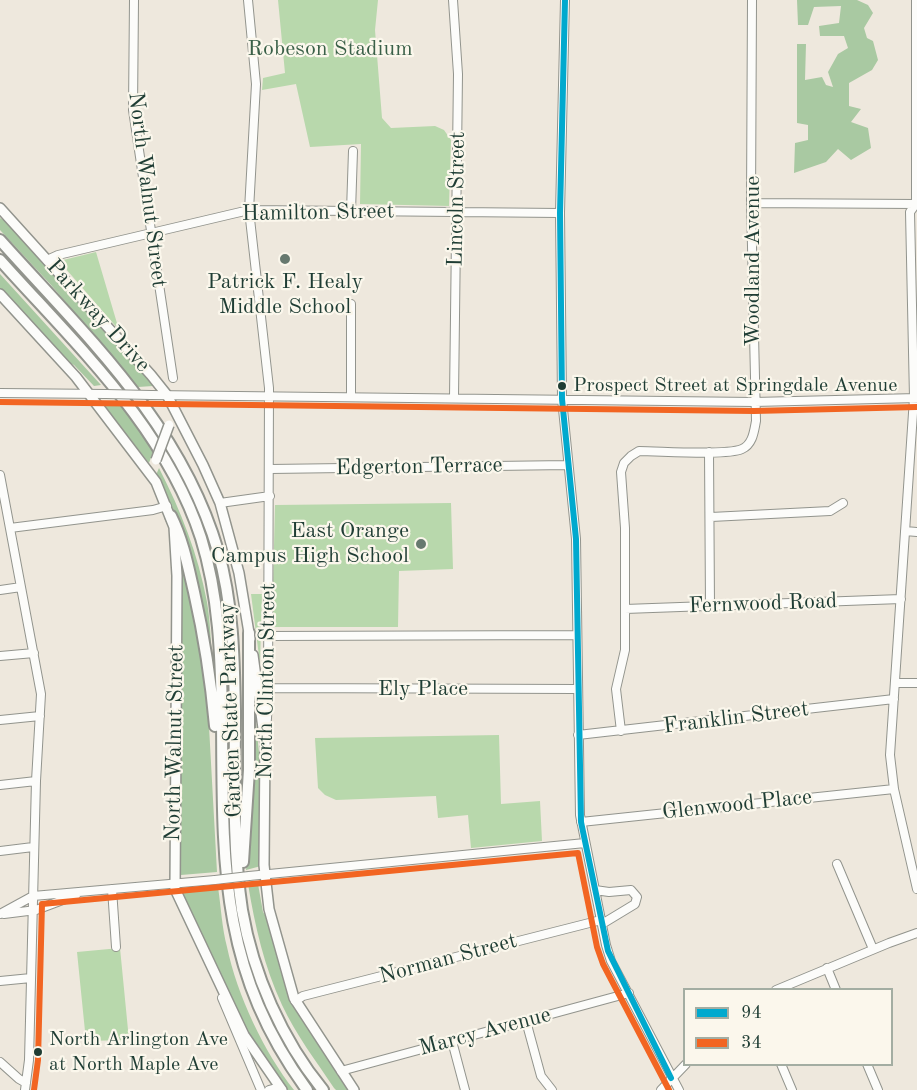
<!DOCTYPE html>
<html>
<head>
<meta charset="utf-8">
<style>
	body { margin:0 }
	#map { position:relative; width:917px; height:1090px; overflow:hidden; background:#eee8dd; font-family:"Old Standard TT",serif }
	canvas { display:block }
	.legend { position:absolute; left:683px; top:988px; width:210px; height:78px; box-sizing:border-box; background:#fbf7ec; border:2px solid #a3ada2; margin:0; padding:8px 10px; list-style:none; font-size:18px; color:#1f3d34 }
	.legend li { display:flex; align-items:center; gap:12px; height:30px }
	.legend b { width:30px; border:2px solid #a3ada2 }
</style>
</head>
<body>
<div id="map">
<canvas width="917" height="1090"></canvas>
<ul class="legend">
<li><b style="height:8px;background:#00a9ce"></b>94</li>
<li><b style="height:8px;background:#f26522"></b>34</li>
</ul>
</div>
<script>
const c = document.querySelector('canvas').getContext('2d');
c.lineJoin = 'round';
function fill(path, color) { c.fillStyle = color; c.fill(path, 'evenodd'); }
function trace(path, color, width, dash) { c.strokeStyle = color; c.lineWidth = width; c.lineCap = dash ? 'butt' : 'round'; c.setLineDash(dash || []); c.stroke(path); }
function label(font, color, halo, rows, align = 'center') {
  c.font = font + ' "Old Standard TT",serif'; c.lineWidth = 4.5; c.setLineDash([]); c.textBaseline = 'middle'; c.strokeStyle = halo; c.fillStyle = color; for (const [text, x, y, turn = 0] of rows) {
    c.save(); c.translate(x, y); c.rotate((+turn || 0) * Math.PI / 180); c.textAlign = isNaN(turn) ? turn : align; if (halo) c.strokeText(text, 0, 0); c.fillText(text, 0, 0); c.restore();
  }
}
const green = new Path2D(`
	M278 0H378L375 30 382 118 391 128 435 126 444 130 451 140 449 206 360 204 361 144 310 147 296 84 262 90 263 78 285 73Z
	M96 252 119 330 59 261Z
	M451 503 453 569 399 571 398 627H272L275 505Z
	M251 594H262L260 664Z
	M499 735 501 804 540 801 542 841 471 848 468 815 438 818 436 796 336 800 325 795 318 788 315 738Z
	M120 948 129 1040 86 1041 77 952Z`);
const forest = new Path2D(`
	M797 0H857L868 5 873 13 864 28 867 38 873 41 878 60 872 70 849 83V106L861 109 851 122 868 128 871 148 851 160 838 149 826 162 794 173 795 143 808 140V125L797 123V44H806L805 80 822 77 826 85 833 87 828 72 838 54 848 48 844 36H820L819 26 839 23 841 6 814 7 808 25H798Z
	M0 218 7 222 151 382 153 386 138 387 51 285 0 230Z
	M0 274 101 385 94 386 74 365 67 362 0 290Z
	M104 402H118L140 430 153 452 149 463 105 407Z
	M159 468C181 511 198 554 207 602 211 625 211 651 213 675L185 544 174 511 156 475Z
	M186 569 207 690 217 872 181 875 179 709 181 570Z
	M252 682 261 773V866L246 870 254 783Z
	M248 884H258L263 912 267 918 281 972 295 1007 349 1090H336L334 1088C316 1061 296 1035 282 1005 264 966 255 926 248 884Z
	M218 887C221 907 222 928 227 947 237 995 264 1052 294 1090H288L257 1050 236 1013 181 891Z`);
const minor = new Path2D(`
	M134 0 133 110 173 378
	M248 0 256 84 249 210 269 388 268 703 266 733
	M453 0 458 74 454 397
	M565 0 560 213 562 399 576 539 580 815 606 945 611 961 679 1090
	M916 0V204L910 212 914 398 890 755 894 789 917 889
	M751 203 917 204
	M351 211 353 151
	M47 260 58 255 249 210 560 213
	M0 393 106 394
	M151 395 754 402 917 398
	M351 396V304
	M709 452 710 606
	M270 469 568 465
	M0 475 41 694 36 781 29 1060 25 1090
	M220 503 270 496
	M711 517 830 511 843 503
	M10 528 153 510 167 506
	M905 531 917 532
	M0 590 21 587
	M625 609 901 599
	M268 636 577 635
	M0 656 34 653
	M895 683H917
	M268 688 577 689
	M0 720 40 716
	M621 731 616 689 625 650V528L621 472 624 463 631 456 639 451C661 451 726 456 742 449 753 444 754 431 756 421L751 203 752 0
	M578 735 894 699
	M0 785 36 781
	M581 822 894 789
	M0 851 33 847
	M837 864 873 949
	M249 876 585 843
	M112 889 116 947
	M595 890 609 892 631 890 637 897 635 904 602 924
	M0 914 33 896 215 880
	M4 914 36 910 76 895
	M827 968 836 990
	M0 981 31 978
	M776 990 889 943 917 933
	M222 998 261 1090
	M295 1001 303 996 601 920
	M526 1021 541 1076 552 1090
	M452 1041 465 1090
	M0 1062 19 1079 26 1083
	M781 1064 792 1090
	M867 1064 878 1090
	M341 1071 629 993
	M269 1090 276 1088 282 1090
	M661 1090 686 1064`);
const major = new Path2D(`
	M0 208 151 375 167 395 203 465 220 503 239 573 250 639
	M0 294 76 377 156 482 174 527 177 576 175 889 244 1035 282 1090
	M253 655 265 743 264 865 269 909 294 998 354 1090`);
const highway = new Path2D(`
	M0 240C86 336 181 424 218 551 233 603 234 658 235 711 235 777 232 845 242 910 253 974 282 1040 323 1090
	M0 260C76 345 165 427 201 538 219 596 221 656 222 716 223 859 218 969 307 1090
	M171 516C183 540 188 566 194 592 204 636 211 681 215 726
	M243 862 249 770V633`);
const minorBridge = new Path2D(`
	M106 394 151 395
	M215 880 249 876`);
const majorBridge = new Path2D(`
	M156 460 169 425`);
const bus1 = new Path2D(`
	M565 0 560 213 562 399 576 539 581 822 608 951 671 1078`);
const bus2 = new Path2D(`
	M0 402 754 411 917 407
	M34 1090 38 1060 42 904 578 853 597 947 603 964 669 1090`);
const markers = [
	[285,259,6,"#67796f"],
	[562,386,5,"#1f3d34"],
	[421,544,6,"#67796f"],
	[38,1052,5,"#1f3d34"]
];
const busNames = [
	["Prospect Street at Springdale Avenue",573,386],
	["North Arlington Ave",49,1040],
	["at North Maple Ave",49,1065]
];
const parkNames = [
	["Robeson Stadium",330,49]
];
const streetNames = [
	["North Walnut Street",147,190,83],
	["Lincoln Street",457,199,-89],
	["Hamilton Street",318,213,-1],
	["Woodland Avenue",753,261,-90],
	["Parkway Drive",98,316,48],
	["Edgerton Terrace",419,467,-1],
	["Fernwood Road",763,604,-2],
	["North Clinton Street",267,681,-89],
	["Ely Place",423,689],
	["Garden State Parkway",231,710,-92],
	["Franklin Street",736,718,-7],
	["North Walnut Street",175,743,-89],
	["Glenwood Place",737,805,-6],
	["Norman Street",448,959,-15],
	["Marcy Avenue",485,1032,-15]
];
const poiNames = [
	["Patrick F. Healy",285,282],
	["Middle School",285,307],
	["East Orange",409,531,"right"],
	["Campus High School",409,556,"right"]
];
fill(green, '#b8d8ac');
fill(forest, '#a9c9a2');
trace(minor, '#92948d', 10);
trace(major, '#92948d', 12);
trace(highway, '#92948d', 14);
trace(minor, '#fcfcfa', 8);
trace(major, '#fcfcfa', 9);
trace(highway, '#fcfcfa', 10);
trace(minorBridge, '#92948d', 10, []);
trace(majorBridge, '#92948d', 12, []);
trace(minorBridge, '#fcfcfa', 8);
trace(majorBridge, '#fcfcfa', 9);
trace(bus1, '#00a9ce', 6);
trace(bus2, '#f26522', 6);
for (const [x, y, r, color] of markers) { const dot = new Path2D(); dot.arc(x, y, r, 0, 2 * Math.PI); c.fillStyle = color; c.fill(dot); trace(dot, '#fbf7ec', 2); }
label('20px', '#1f3d34', '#fbf7ec', busNames, 'left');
label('22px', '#3a6048', '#fbf7ec', parkNames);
label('22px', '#1f3d34', '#fbf7ec', streetNames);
label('22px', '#1f3d34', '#fbf7ec', poiNames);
</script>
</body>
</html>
